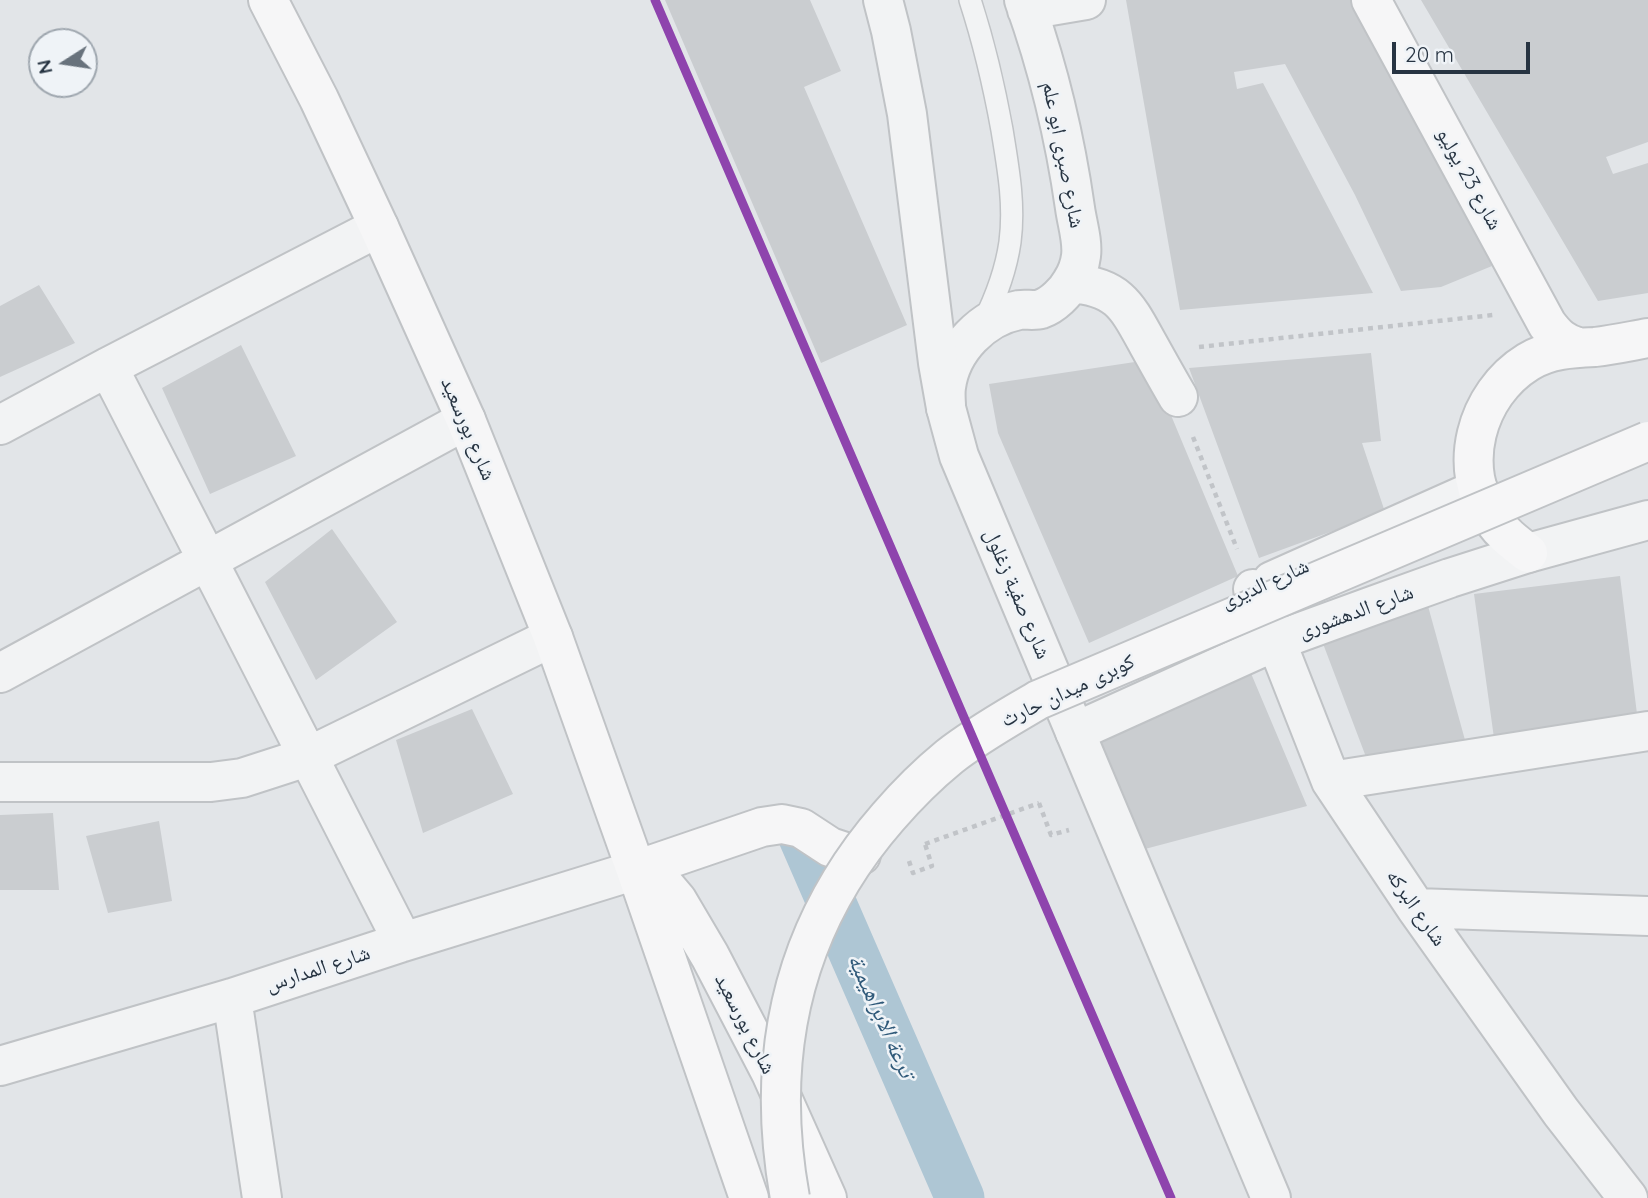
<!DOCTYPE html>
<html>
<head>
<meta charset="utf-8">
<style>
	body { margin:0 }
	#map { position:relative; width:1648px; height:1198px; overflow:hidden; background:#e2e5e8; font-family:Quicksand,sans-serif }
	canvas { display:block }
	.north { position:absolute; left:28px; top:28px; width:70px; height:70px; box-sizing:border-box; background:#eff3f7; border:2px solid #9fa7af; border-radius:50%; rotate:258deg; font-size:19px; font-weight:700; line-height:28px; text-align:center; color:#273442 }
	.north::after { content:''; display:block; margin:auto; width:24px; height:32px; background:#68727c; clip-path:polygon(50% 0,100% 100%,50% 72%,0 100%) }
	.scale { position:absolute; left:1392px; top:42px; width:138px; height:32px; box-sizing:border-box; border:4px solid #273442; border-top:0; padding-left:9px; font-size:21px; line-height:24px; white-space:nowrap; color:#273442; -webkit-text-stroke:5px #eff3f7; paint-order:stroke }
</style>
</head>
<body>
<div id="map">
<canvas width="1648" height="1198"></canvas>
<div class="north">N</div>
<div class="scale">20 m</div>
</div>
<script>
const c = document.querySelector('canvas').getContext('2d');
c.lineJoin = 'round';
function trace(path, color, width, dash) { c.strokeStyle = color; c.lineWidth = width; c.lineCap = dash ? 'butt' : 'round'; c.setLineDash(dash || []); c.stroke(path); }
function fill(path, color) { c.fillStyle = color; c.fill(path, 'evenodd'); }
function label(font, color, halo, rows, align = 'center') {
  c.font = font + ' Quicksand,"Noto Naskh Arabic",sans-serif'; c.lineWidth = 5; c.setLineDash([]); c.textBaseline = 'middle'; c.strokeStyle = halo; c.fillStyle = color; for (const [text, x, y, turn = 0] of rows) {
    c.save(); c.translate(x, y); c.rotate((+turn || 0) * Math.PI / 180); c.textAlign = isNaN(turn) ? turn : align; if (halo) c.strokeText(text, 0, 0); c.fillText(text, 0, 0); c.restore();
  }
}
const canal = new Path2D(`
	M802 835 960 1198`);
const building = new Path2D(`
	M665 0H810L841 71 804 87 907 325 821 363Z
	M1126 0H1353L1435 152 1492 266 1441 287 1401 291 1355 195 1285 64 1234 72 1237 89 1263 83 1373 293 1180 310Z
	M1421 0H1648V142L1606 157 1613 174 1648 163V293L1598 301Z
	M39 285 75 343 0 377V306Z
	M241 345 296 456 210 494 162 388Z
	M1371 353 1381 441 1362 443 1385 512 1259 558 1189 368Z
	M1148 360 1238 576 1089 643 998 433 989 384Z
	M332 529 397 622 316 680 265 582Z
	M1620 576 1637 714 1494 738 1474 594Z
	M1428 606 1465 740 1366 757 1322 641Z
	M1250 671 1307 806 1145 849 1088 744Z
	M472 709 513 794 423 833 396 740Z
	M53 813 59 890H0V815Z
	M159 821 172 901 108 913 86 836Z`);
const path = new Path2D(`
	M1199 347 1493 315
	M1193 437 1237 549
	M1039 803 1051 835 1069 830
	M909 861 913 873 932 866 925 844`);
const service = new Path2D(`
	M970 0C984 43 994 86 1002 130 1008 167 1015 204 1010 242 1006 270 996 297 983 323`);
const minor = new Path2D(`
	M1027 10 1086 0
	M1071 283C1119 287 1127 306 1148 344 1158 362 1168 380 1178 397
	M108 367C208 558 303 750 403 942
	M946 408C946 401 945 394 946 387 951 349 983 317 1019 310 1026 309 1034 311 1041 309 1053 305 1066 292 1072 281 1077 273 1080 264 1081 256 1083 241 1077 223 1075 208 1065 138 1048 67 1024 0
	M0 425 108 367 379 227
	M1272 581 1478 489
	M1253 589 1276 641 1331 781 1416 908 1561 1112 1628 1198
	M0 673 466 420
	M1075 732 1276 641 1372 606 1450 578 1528 553 1648 520
	M1331 781 1648 731
	M0 782H211L242 778 307 757 553 637
	M1416 908 1648 916
	M232 998 262 1198
	M0 1066 232 998 403 942 636 870`);
const tertiary = new Path2D(`
	M883 0 891 31 907 114 938 363 946 408 959 456 1271 1198`);
const secondary = new Path2D(`
	M268 0 319 99 379 227 466 420 553 637 636 870 749 1198
	M1371 0 1547 324C1556 336 1563 343 1578 347
	M1528 553C1515 543 1503 534 1493 520 1455 469 1476 394 1528 362 1549 349 1572 348 1595 347 1613 345 1631 341 1648 338
	M636 870 652 877 666 887 677 900 710 956 771 1073 827 1198
	M636 870 762 827 782 824 801 828 830 847 845 852 861 855`);
const rail = new Path2D(`
	M655 0 1171 1198`);
const pathBridge = new Path2D(`
	M925 844 1039 803`);
const secondaryBridge = new Path2D(`
	M790 1198C764 1055 792 927 888 817 907 795 927 775 949 757 977 735 1008 718 1038 700L1648 441`);
const rail1 = new Path2D(`
	M655 0 1171 1198`);
const streetNames = [
	["شارع صبرى ابو علم",1063,155,79],
	["شارع 23 يوليو",1469,179,61],
	["شارع بورسعيد",468,429,67],
	["شارع الديرى",1265,584,-24],
	["شارع صفية زغلول",1017,594,67],
	["شارع الدهشورى",1356,612,-20],
	["كوبرى ميدان حارث",1068,691,-25],
	["شارع البركه",1416,908,55],
	["شارع المدارس",318,969,-18],
	["شارع بورسعيد",745,1024,63]
];
const waterNames = [
	["ترعة الابراهيمية",881,1016,66]
];
trace(canal, '#aec6d4', 49);
fill(building, '#cacdd0');
trace(service, '#c0c3c6', 24);
trace(minor, '#c0c3c6', 42);
trace(tertiary, '#c0c3c6', 42);
trace(secondary, '#c0c3c6', 42);
trace(path, '#c1c4c8', 4.5, [5, 5]);
trace(service, '#f2f3f4', 21);
trace(minor, '#f2f3f4', 38);
trace(tertiary, '#f2f3f4', 38);
trace(secondary, '#f6f6f7', 38);
trace(rail, '#cbcdcf', 5, [3.5, 7]);
trace(secondaryBridge, '#c0c3c6', 42, []);
trace(pathBridge, '#c1c4c8', 4.5, [5, 5]);
trace(secondaryBridge, '#f6f6f7', 38);
trace(rail1, '#8e44ad', 9);
label('21px', '#273442', '#eff3f7', streetNames);
label('italic 23px', '#2f5979', '#eff3f7', waterNames);
</script>
</body>
</html>
